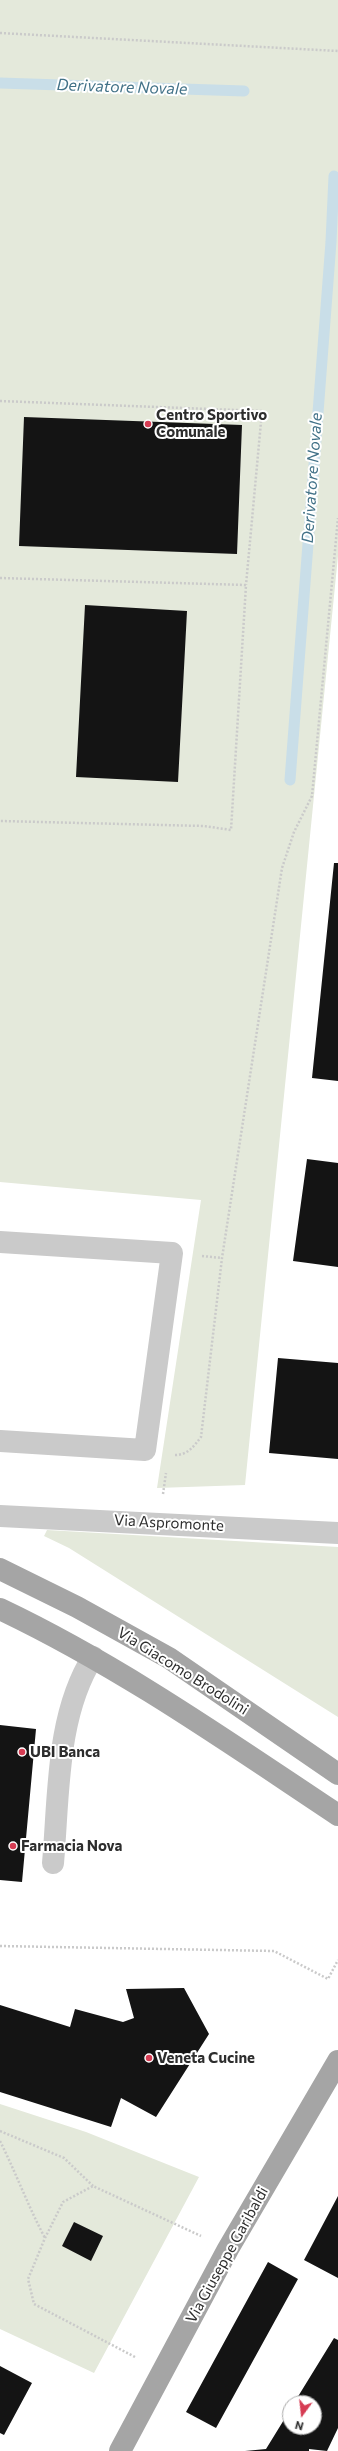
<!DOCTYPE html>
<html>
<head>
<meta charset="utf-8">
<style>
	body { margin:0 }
	#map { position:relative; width:338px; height:2451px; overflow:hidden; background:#fff; font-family:Commissioner,sans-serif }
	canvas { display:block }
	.north { position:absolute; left:282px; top:2395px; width:40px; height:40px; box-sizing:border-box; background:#fff; border:1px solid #ababab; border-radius:50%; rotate:195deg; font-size:11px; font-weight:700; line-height:16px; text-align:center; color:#2d2d2d }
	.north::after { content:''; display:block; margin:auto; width:14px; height:18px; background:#d63c53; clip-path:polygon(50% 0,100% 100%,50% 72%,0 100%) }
</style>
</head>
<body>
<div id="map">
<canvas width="338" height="2451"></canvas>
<div class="north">N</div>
</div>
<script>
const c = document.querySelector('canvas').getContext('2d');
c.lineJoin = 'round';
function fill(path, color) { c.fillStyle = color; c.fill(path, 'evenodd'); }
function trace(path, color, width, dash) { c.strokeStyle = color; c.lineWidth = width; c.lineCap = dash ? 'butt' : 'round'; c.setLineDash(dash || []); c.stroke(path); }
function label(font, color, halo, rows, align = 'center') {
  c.font = font + ' Commissioner,sans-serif'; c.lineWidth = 4; c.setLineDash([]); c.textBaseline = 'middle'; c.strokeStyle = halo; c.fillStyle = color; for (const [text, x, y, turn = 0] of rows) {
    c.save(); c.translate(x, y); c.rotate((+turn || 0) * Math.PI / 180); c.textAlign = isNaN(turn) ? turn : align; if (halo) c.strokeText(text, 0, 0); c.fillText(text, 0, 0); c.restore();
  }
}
const green = new Path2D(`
	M0 0H338V556L245 1485 157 1488 201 1200 0 1182Z
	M47 1530 338 1547V1717L69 1548 44 1536Z
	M0 2104 86 2132 199 2177 94 2373 0 2329Z`);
const stream = new Path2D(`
	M0 83 244 91
	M290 780 331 242 334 176`);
const building = new Path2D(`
	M24 417 242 425 237 554 19 546Z
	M85 605 187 611 178 782 76 777Z
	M334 863H338V1081L312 1078Z
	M307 1159 338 1163V1267L293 1261Z
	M278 1358 338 1363V1459L269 1453Z
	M0 1725 36 1729 22 1882 0 1880Z
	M184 1988 209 2034 156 2117 121 2098 111 2127 0 2092V2005L70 2027 75 2009 123 2022 134 2018 126 1989Z
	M338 2196V2278L304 2260Z
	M74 2222 103 2236 91 2261 62 2246Z
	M268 2262 298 2279 216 2428 186 2412Z
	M334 2338 338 2340V2428L327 2451 309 2449V2451H245L266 2449 290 2410V2427H314V2403H294Z
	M0 2366 32 2383 4 2435 0 2433Z`);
const path = new Path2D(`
	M0 33 338 51
	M0 401 262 411 246 585
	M0 578 246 585 231 830 204 826 0 821
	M202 1256 222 1258
	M175 1455C188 1455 194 1446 201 1437L222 1258 282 868 294 832 312 796 338 518
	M163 1494 166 1473
	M0 1946 274 1951 328 1979 338 1960
	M0 2131 64 2158 93 2186
	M0 2141C16 2173 28 2206 45 2238
	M135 2357 34 2304 28 2279 45 2238 63 2202 93 2186 201 2236`);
const minor = new Path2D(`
	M0 1242 172 1253 145 1450 0 1441
	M0 1516 338 1533
	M53 1863C59 1795 56 1715 93 1657`);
const major = new Path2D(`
	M0 1569 77 1607 169 1658 338 1774
	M0 1609C120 1666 228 1742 338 1815
	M120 2451 228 2249 338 2061`);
const markers = [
	[148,424,4,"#d63c53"],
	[22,1752,4,"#d63c53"],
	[13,1846,4,"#d63c53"],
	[149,2058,4,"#d63c53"]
];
const poiNames = [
	["Centro Sportivo",156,415],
	["Comunale",156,432],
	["UBI Banca",30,1752],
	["Farmacia Nova",21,1846],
	["Veneta Cucine",157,2058]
];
const streetNames = [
	["Via Aspromonte",169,1523,3],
	["Via Giacomo Brodolini",183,1671,32],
	["Via Giuseppe Garibaldi",227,2255,-61]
];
const waterNames = [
	["Derivatore Novale",122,87,2],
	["Derivatore Novale",312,478,-86]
];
fill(green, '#e4e9db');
trace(stream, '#c9dee8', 11);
fill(building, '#141414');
trace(path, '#cacaca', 2.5, [2, 2]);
trace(minor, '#cacaca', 22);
trace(major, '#a5a5a5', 22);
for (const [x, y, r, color] of markers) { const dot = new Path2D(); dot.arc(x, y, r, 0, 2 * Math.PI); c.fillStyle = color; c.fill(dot); trace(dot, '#fff', 1.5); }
label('bold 15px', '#2d2d2d', '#fff', poiNames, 'left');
label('15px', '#2d2d2d', '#fff', streetNames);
label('italic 16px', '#427288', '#fff', waterNames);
</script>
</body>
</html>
